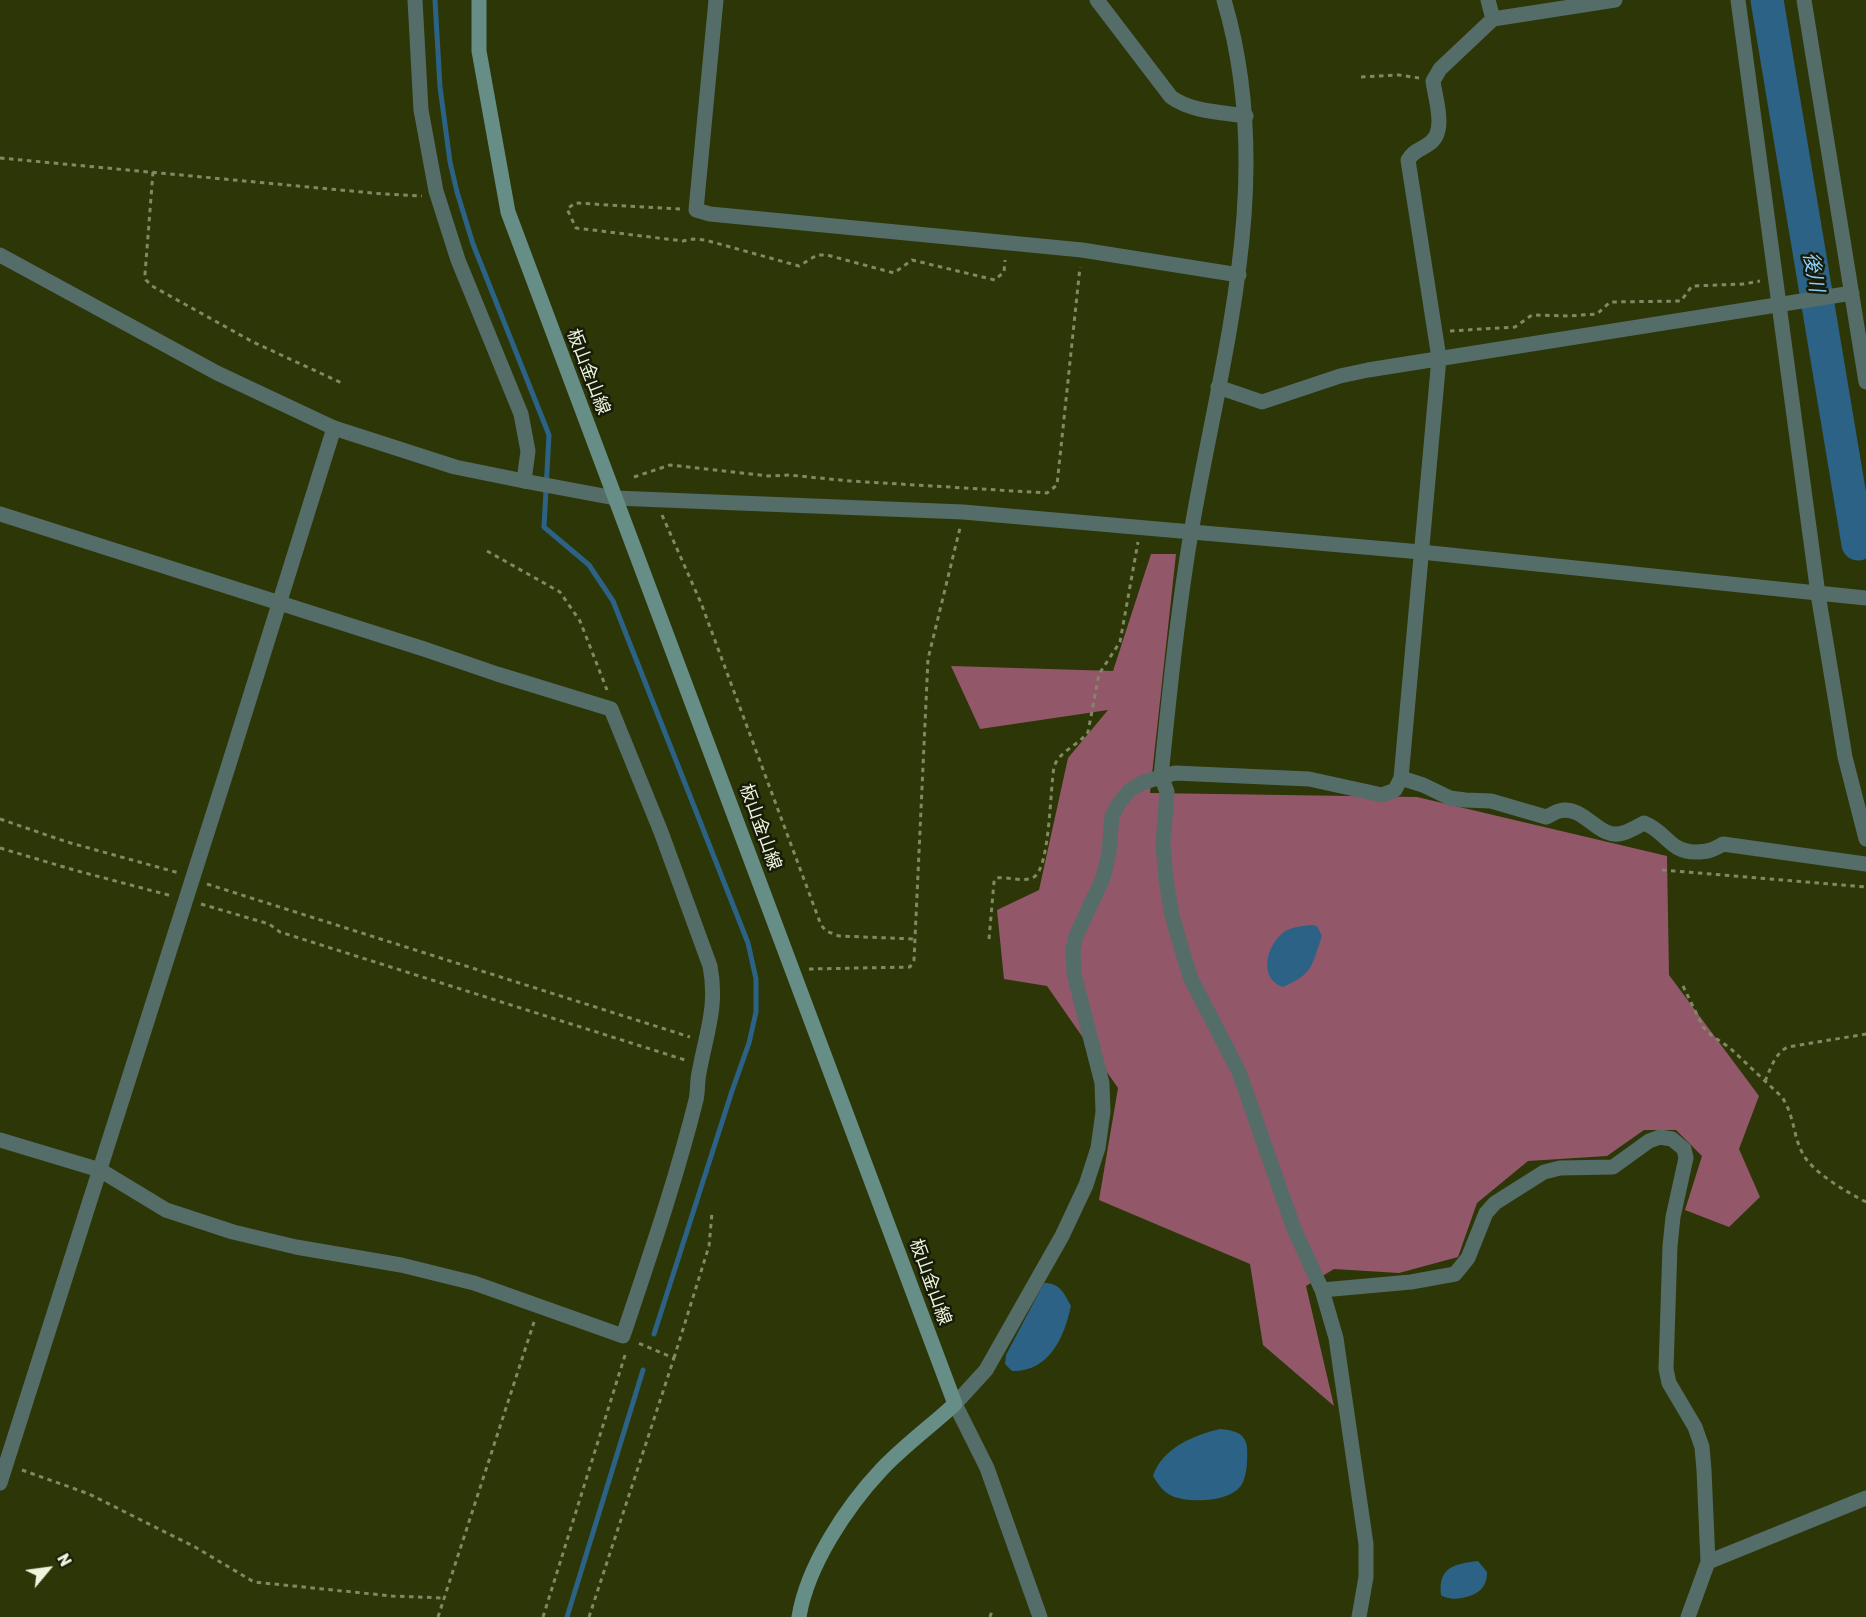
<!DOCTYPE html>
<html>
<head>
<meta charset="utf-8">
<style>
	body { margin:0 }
	#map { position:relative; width:1866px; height:1617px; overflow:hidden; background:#2d3606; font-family:Rubik,sans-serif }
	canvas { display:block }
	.north { position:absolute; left:18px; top:1539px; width:60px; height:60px; -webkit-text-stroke:4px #171b09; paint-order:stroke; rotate:61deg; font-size:16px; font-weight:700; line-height:24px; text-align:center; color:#eef5dc }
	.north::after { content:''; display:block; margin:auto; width:21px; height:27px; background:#eef5dc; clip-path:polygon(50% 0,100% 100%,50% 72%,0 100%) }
</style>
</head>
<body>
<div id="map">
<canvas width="1866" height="1617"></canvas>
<div class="north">N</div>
</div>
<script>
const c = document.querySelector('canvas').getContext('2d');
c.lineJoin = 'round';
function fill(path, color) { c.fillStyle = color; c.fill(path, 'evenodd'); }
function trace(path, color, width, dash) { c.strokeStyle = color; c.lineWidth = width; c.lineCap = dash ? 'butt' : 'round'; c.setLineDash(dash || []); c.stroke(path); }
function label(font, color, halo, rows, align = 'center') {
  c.font = font + ' Rubik,"Noto Sans JP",sans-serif'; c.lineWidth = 5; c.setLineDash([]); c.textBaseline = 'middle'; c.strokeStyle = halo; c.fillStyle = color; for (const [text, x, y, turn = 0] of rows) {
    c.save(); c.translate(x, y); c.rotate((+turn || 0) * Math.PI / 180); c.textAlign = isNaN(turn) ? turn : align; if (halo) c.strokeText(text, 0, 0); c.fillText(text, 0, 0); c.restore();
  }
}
const forest = new Path2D(`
	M1151 554H1176L1150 793 1417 797 1667 856 1669 975 1759 1096 1739 1149 1760 1197 1729 1227 1685 1210 1702 1156 1676 1130H1644L1607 1156 1528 1161 1477 1203 1458 1257 1399 1273 1334 1269 1306 1286 1334 1406 1263 1345 1250 1264 1099 1200 1118 1088 1047 986 1004 979 997 910 1039 890 1068 758 1108 710 980 729 951 666 1113 671Z`);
const water = new Path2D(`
	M1312 925 1317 926 1322 936C1311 967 1314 973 1283 987 1258 979 1266 945 1284 932 1291 927 1303 926 1312 925Z
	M1044 1283C1060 1283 1064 1293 1071 1306 1064 1338 1049 1372 1012 1371L1005 1364 1006 1355Z
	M1220 1429C1244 1431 1249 1438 1247 1462 1247 1468 1245 1479 1242 1484 1231 1503 1189 1503 1172 1496 1163 1492 1158 1484 1153 1476 1162 1448 1194 1435 1220 1429Z
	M1478 1561 1487 1572C1487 1578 1486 1582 1483 1587 1476 1597 1452 1603 1441 1595 1438 1567 1454 1564 1478 1561Z`);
const stream = new Path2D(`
	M435 0 440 87 450 162 457 192 473 244 549 435 544 527 589 565 613 601 748 943 756 979V1012L749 1043 732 1091 654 1334
	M567 1617 643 1370`);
const river = new Path2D(`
	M1767 0 1858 544`);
const path = new Path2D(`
	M1361 77 1399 75 1419 78
	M0 158 383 194 422 196
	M153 172 145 274 146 280 152 286 253 342 344 384
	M680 209 575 203 567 209 576 228 683 241 693 239 705 240 799 266 817 255H827L894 273 912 260 995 280 1004 272 1005 260
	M1450 331 1515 327 1532 315 1568 316 1597 314 1610 302 1681 301 1692 286 1744 284 1760 281
	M634 477 670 465 768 476 789 475 850 481 1047 493 1057 485 1080 267
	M662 515 701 603 821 925 826 931 839 936 915 939
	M487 551 560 592 580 621 607 690
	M0 819 67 842 179 873
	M0 848 74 870 172 896
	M1662 870 1866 887
	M207 884 690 1037
	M201 904 269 924 280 932 685 1060
	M989 939 994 882 996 878C1008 876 1023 883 1034 877 1050 867 1050 789 1054 767 1059 751 1079 745 1088 732L1099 674 1120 642 1138 542
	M809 969 910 967 914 960 928 659 960 528
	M1683 986 1703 1027 1711 1035 1730 1048 1782 1097C1795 1117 1793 1137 1803 1154 1813 1173 1847 1192 1866 1202
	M1765 1081C1771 1068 1775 1053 1788 1047L1866 1034
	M674 1358 709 1246 712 1213
	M22 1470 89 1494 195 1547 254 1582 392 1596 443 1598
	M438 1617 534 1322
	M543 1617 626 1352
	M589 1617 674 1358 636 1342
	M990 1617 992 1611`);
const minor = new Path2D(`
	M415 0 421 110 436 191 458 260 521 414 528 451 524 481
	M716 0 696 210 710 214 1082 250 1239 275
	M1097 0 1171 97C1192 112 1221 112 1246 116
	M1224 0C1275 172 1226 340 1195 510 1179 598 1170 687 1161 776L1167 792 1163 844 1166 880 1172 915 1182 950 1191 979 1239 1072 1294 1229 1322 1290 1336 1338 1366 1544V1577L1359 1617
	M1804 0 1866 382
	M1493 19 1615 0
	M1218 387 1262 402 1340 376 1368 370 1852 293
	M0 514 424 649 497 674 611 709 661 832 710 966C718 1006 706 1034 699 1073 697 1082 698 1092 696 1100 676 1180 649 1258 623 1336L474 1283 401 1265 296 1247 233 1232 166 1210 100 1170 0 1140
	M1401 778 1423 785 1450 798 1465 800 1491 801 1546 817C1551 815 1555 812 1559 811 1585 804 1598 841 1623 833 1630 831 1638 826 1644 823 1667 832 1669 852 1696 852 1708 852 1713 850 1723 844L1866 864
	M1322 1290 1411 1282 1455 1274 1468 1258 1486 1213 1495 1203 1544 1172 1560 1168 1613 1167 1649 1141 1660 1137 1672 1139 1684 1149 1686 1158 1673 1217 1670 1246 1666 1369 1669 1383 1695 1427 1702 1447 1704 1470 1708 1562 1688 1617
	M955 1404 986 1370 1062 1236 1086 1185 1098 1148 1103 1112 1102 1083 1074 974 1073 950 1076 936 1103 878 1109 852 1112 816 1119 803 1130 790 1144 782 1175 773 1309 779 1382 795 1395 790 1401 778 1439 358 1408 160C1414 150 1421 150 1430 143 1447 131 1435 98 1433 81L1440 69 1493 19 1488 0
	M0 1483 229 764 334 428
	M1708 1562 1866 1498`);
const tertiary = new Path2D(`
	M1738 0 1818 594 1845 757 1866 839
	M0 255 217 373 334 428 455 467 524 481 615 498 963 512 1421 552 1866 598
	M955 1404 987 1468 1040 1617`);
const secondary = new Path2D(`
	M479 0V51L508 212 955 1404C931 1426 904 1446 882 1469 847 1506 807 1566 799 1617`);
const streetNames = [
	["板山金山線",588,372,69],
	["板山金山線",760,827,70],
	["板山金山線",930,1282,70]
];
const waterNames = [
	["後川",1813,272,80]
];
fill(forest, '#92586a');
fill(water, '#2c6285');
trace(stream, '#2c6285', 5);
trace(river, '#2c6285', 33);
trace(path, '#818963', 3, [4.5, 4.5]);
trace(minor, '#546d68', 15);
trace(tertiary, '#546d68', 15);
trace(secondary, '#668e86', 15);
label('18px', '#eef5dc', '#171b09', streetNames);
label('italic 20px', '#8fcdf9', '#171b09', waterNames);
</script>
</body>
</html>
